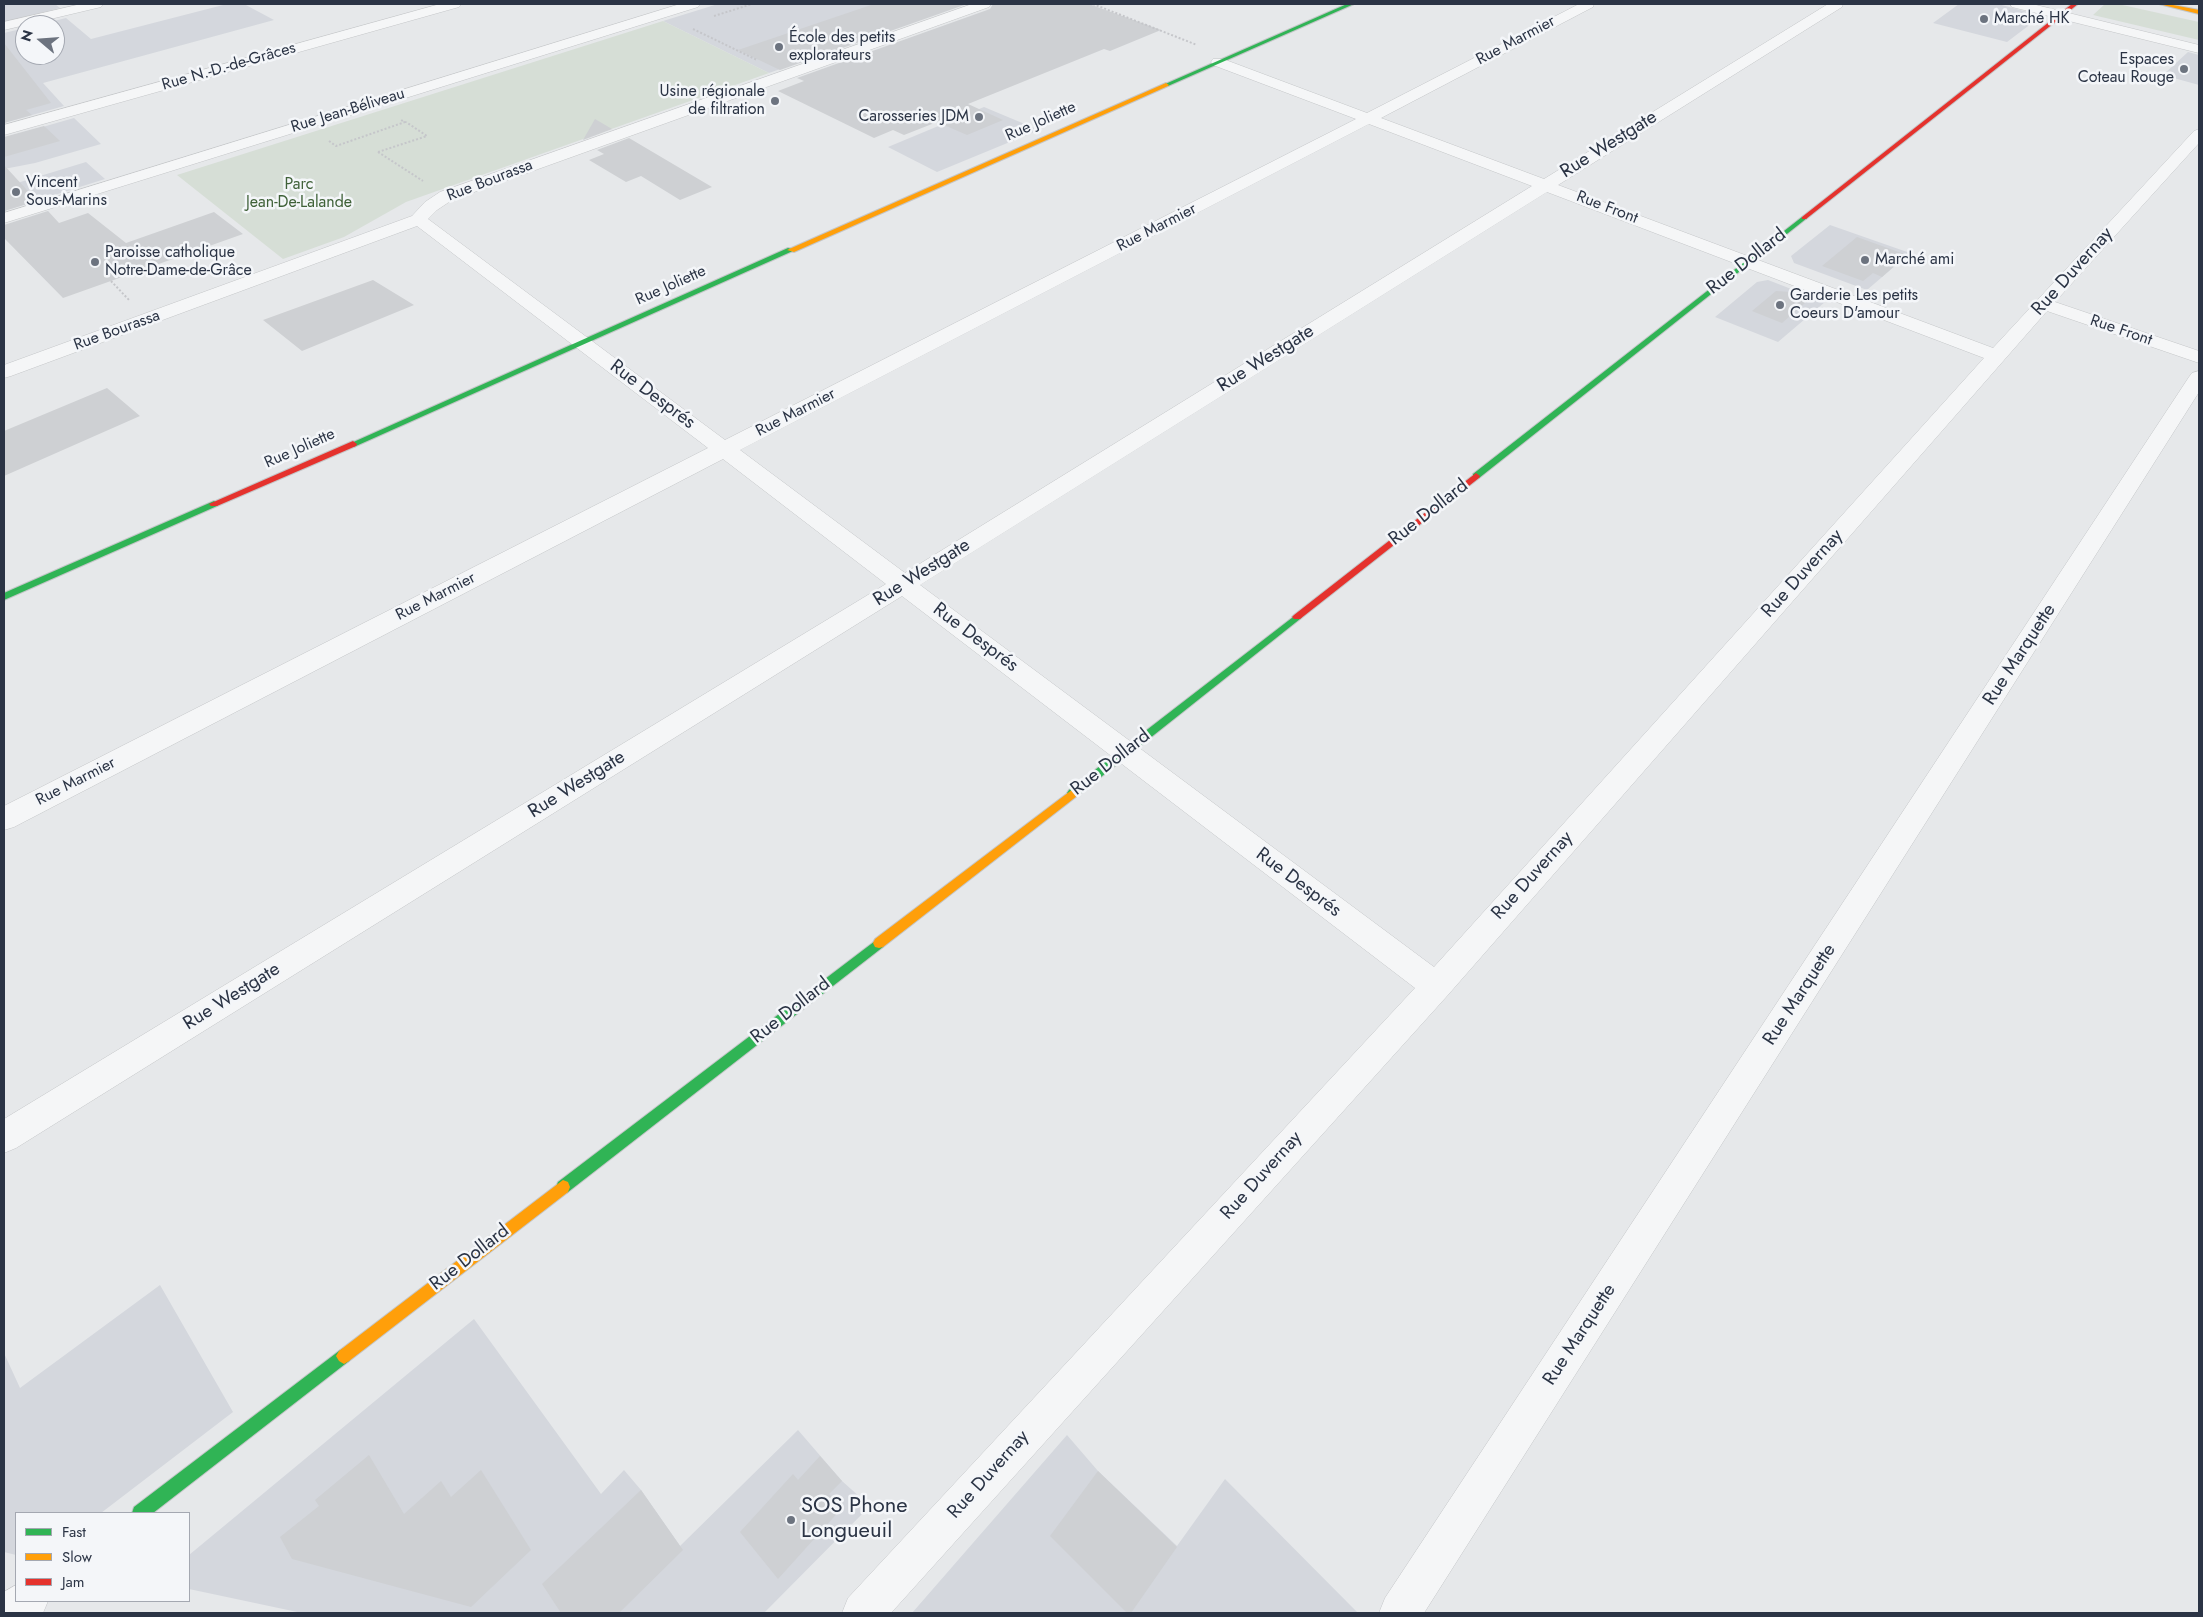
<!DOCTYPE html>
<html>
<head>
<meta charset="utf-8">
<style>
	body { margin:0 }
	#map { position:relative; width:2203px; height:1617px; overflow:hidden; background:#e6e8ea; font-family:Jost,sans-serif }
	canvas { display:block }
	.frame { position:absolute; inset:0; border:5px solid #2b3445; pointer-events:none }
	.legend { position:absolute; left:15px; top:1512px; width:175px; height:90px; box-sizing:border-box; background:#f4f6f9; border:1px solid #a4a8b1; margin:0; padding:6px 9px; list-style:none; font-size:15px; color:#2b3445 }
	.legend li { display:flex; align-items:center; gap:10px; height:25px }
	.legend b { width:25px; border:1px solid #a4a8b1 }
	.north { position:absolute; left:15px; top:15px; width:50px; height:50px; box-sizing:border-box; background:#f4f6f9; border:1px solid #a4a8b1; border-radius:50%; rotate:288deg; font-size:14px; font-weight:700; line-height:20px; text-align:center; color:#2b3445 }
	.north::after { content:''; display:block; margin:auto; width:18px; height:22px; background:#6c737f; clip-path:polygon(50% 0,100% 100%,50% 72%,0 100%) }
</style>
</head>
<body>
<div id="map">
<canvas width="2203" height="1617"></canvas>
<div class="frame"></div>
<ul class="legend">
<li><b style="height:6px;background:#30b455"></b>Fast</li>
<li><b style="height:6px;background:#ff9f0a"></b>Slow</li>
<li><b style="height:6px;background:#e5322d"></b>Jam</li>
</ul>
<div class="north">N</div>
</div>
<script>
const c = document.querySelector('canvas').getContext('2d');
c.lineJoin = 'round';
function fill(path, color) { c.fillStyle = color; c.fill(path, 'evenodd'); }
function trace(path, color, width, dash) { c.strokeStyle = color; c.lineWidth = width; c.lineCap = dash ? 'butt' : 'round'; c.setLineDash(dash || []); c.stroke(path); }
function label(font, color, halo, rows, align = 'center') {
  c.font = font + ' Jost,sans-serif'; c.lineWidth = 5; c.setLineDash([]); c.textBaseline = 'middle'; c.strokeStyle = halo; c.fillStyle = color; for (const [text, x, y, turn = 0] of rows) {
    c.save(); c.translate(x, y); c.rotate((+turn || 0) * Math.PI / 180); c.textAlign = isNaN(turn) ? turn : align; if (halo) c.strokeText(text, 0, 0); c.fillText(text, 0, 0); c.restore();
  }
}
const built = new Path2D(`
	M4 4H55L60 8 4 22Z
	M227 4H244L274 20 43 83 64 106 4 123V33L25 28V55H55V25H38L66 18 91 39Z
	M718 4H964L769 73 663 21Z
	M1959 4H1998L2035 14 2040 17 2007 42 1933 23Z
	M2188 52 2199 55V85L2163 75Z
	M984 107 1039 130 937 172 888 147Z
	M74 118 101 144 35 163 4 169V138Z
	M86 162 105 179 4 211V187Z
	M1830 225 1910 253 1867 290 1794 263 1791 256Z
	M1768 280 1825 302 1778 342 1715 317 1757 282Z
	M160 1285 233 1412 101 1513H16V1555L4 1552V1353L20 1388Z
	M474 1319 601 1494 624 1470 641 1490 680 1546 798 1430 842 1481 870 1506 764 1613H302L189 1589V1555Z
	M1067 1435 1098 1471 1177 1546 1225 1479 1358 1613H912Z`);
const green = new Path2D(`
	M2105 4H2118L2199 22V40L2093 15Z
	M663 21 769 73 406 202 344 237 283 259 177 175Z`);
const building = new Path2D(`
	M874 4H967L780 70 738 50Z
	M993 4H1089L1161 30 1110 51 1104 49 968 104 1003 120 967 135 937 122 904 135 893 130 874 138 778 91 804 81 797 78 990 9Z
	M4 43 51 103 26 110 32 115 4 123Z
	M595 119 612 129 583 140Z
	M44 126 60 141 4 157V137Z
	M629 138 673 164 712 187 680 200 641 176 626 182 589 160 604 154 597 150Z
	M4 165 37 201 4 211Z
	M48 211 59 223 88 213 126 243 214 212 243 234 63 298 4 238V225Z
	M1857 237 1907 255 1882 277 1873 273 1863 281 1822 266Z
	M373 280 414 305 302 351 263 320Z
	M1776 291 1807 293 1814 295 1782 323 1752 311Z
	M107 388 140 416 4 476V431Z
	M369 1455 404 1514 441 1481 451 1497 481 1470 531 1550 471 1607 292 1559 280 1537 319 1506 315 1500Z
	M820 1456 842 1481 829 1494 842 1508 778 1579 740 1532 793 1474 798 1480Z
	M1098 1471 1177 1547 1131 1613H1127L1050 1536Z
	M641 1490 683 1550 619 1613H561L542 1584Z`);
const path = new Path2D(`
	M1093 4 1197 45
	M714 16 752 4
	M693 29 757 60
	M329 141 336 146 405 122 401 120
	M378 152 427 136 406 122
	M378 152 423 181
	M111 281 129 300`);
const street = new Path2D(`
	M81 4H103L101 7 4 30V22Z
	M440 4H461L459 7 4 135V125Z
	M680 4H700L698 7 4 223V213Z
	M972 4H991L989 7 452 200 437 210 428 219 725 440 1356 119 1213 65 1211 62 1213 59H1223L1367 113 1579 4H1594L1593 7 1381 118 1544 179 1828 4H1843L1842 7 1558 185 1993 348 2194 131 2199 129V143L2055 302 2199 351V363L2047 311 1447 996 891 1613H842L848 1598 1415 988 902 596 16 1148 4 1153V1119L886 584 723 459 14 827 4 830V806L708 448 417 226 11 376 4 378V365L412 216 425 202 440 192ZM1369 124 1532 186 905 573 740 450ZM1547 192 1984 358 1434 967 920 585Z
	M2010 4H2032L2199 45V53L2012 7Z
	M2199 371V392L1424 1613H1379L1385 1598 2189 377 2192 373Z
	M16 1585V1601H48L43 1613H4V1592Z`);
const fast = new Path2D(`
	M1347 4H1354L1168 86 1163 85Z
	M1802 217 1807 218 1479 478H1473V474Z
	M788 248 795 250 356 446 353 447 349 444Z
	M214 501 219 504 217 506 4 600V593Z
	M1297 614 1300 615 1302 617 1300 619 1077 796H1069L1067 793 1069 790Z
	M879 938 883 939 885 943 883 947 568 1192 563 1194 558 1192 556 1187 558 1182Z
	M344 1348 349 1351 352 1356 349 1361 153 1513H132L134 1507 339 1351Z`);
const slow = new Path2D(`
	M2159 4H2168L2199 10V14Z
	M1166 83 1169 85 1168 86 794 252 787 250Z
	M1073 789 1077 790 1079 793 1077 796 883 947 879 948 875 947 873 943 875 939Z
	M563 1180 568 1182 570 1187 568 1192 349 1361 344 1364 339 1361 336 1356 339 1351Z`);
const jam = new Path2D(`
	M2072 4H2078L1806 219H1802V217Z
	M353 441 357 444 356 446 217 506H211L209 504Z
	M1476 473 1480 476 1479 478 1300 619H1294L1292 617 1294 615Z`);
const markers = [
	[1984,19,5,"#6c737f"],
	[779,47,5,"#6c737f"],
	[2184,69,5,"#6c737f"],
	[775,101,5,"#6c737f"],
	[979,117,5,"#6c737f"],
	[16,192,5,"#6c737f"],
	[1865,260,5,"#6c737f"],
	[95,262,5,"#6c737f"],
	[1780,305,5,"#6c737f"],
	[791,1520,5,"#6c737f"]
];
const farPoinames = [
	["Marché HK",1994,19],
	["École des petits",789,38],
	["explorateurs",789,56],
	["Espaces",2174,60,"right"],
	["Coteau Rouge",2174,78,"right"],
	["Usine régionale",765,92,"right"],
	["de filtration",765,110,"right"],
	["Carosseries JDM",969,117,"right"],
	["Vincent",26,183],
	["Sous-Marins",26,201],
	["Paroisse catholique",105,253],
	["Notre-Dame-de-Grâce",105,271],
	["Marché ami",1875,260],
	["Garderie Les petits",1790,296],
	["Coeurs D'amour",1790,314]
];
const farStreetnames = [
	["Rue Marmier",1516,41,-28],
	["Rue N.-D.-de-Grâces",229,67,-16],
	["Rue Jean-Béliveau",348,111,-17],
	["Rue Joliette",1041,122,-24],
	["Rue Bourassa",490,181,-21],
	["Rue Front",1607,208,21],
	["Rue Marmier",1157,228,-27],
	["Rue Joliette",671,286,-24],
	["Rue Bourassa",117,331,-20],
	["Rue Front",2121,331,19],
	["Rue Marmier",796,413,-27],
	["Rue Joliette",300,449,-24],
	["Rue Marmier",436,597,-27],
	["Rue Marmier",76,782,-27]
];
const farParknames = [
	["Parc",299,185],
	["Jean-De-Lalande",299,203]
];
const streetNames = [
	["Rue Westgate",1609,145,-32],
	["Rue Dollard",1747,262,-38],
	["Rue Duvernay",2073,272,-48],
	["Rue Westgate",1266,359,-32],
	["Rue Després",652,395,37],
	["Rue Dollard",1429,513,-38],
	["Rue Westgate",922,573,-32],
	["Rue Duvernay",1803,574,-48],
	["Rue Després",975,638,37],
	["Rue Marquette",2020,655,-57],
	["Rue Dollard",1111,763,-38],
	["Rue Westgate",577,785,-32],
	["Rue Duvernay",1533,876,-48],
	["Rue Després",1298,883,37],
	["Rue Marquette",1800,995,-57],
	["Rue Westgate",232,997,-32],
	["Rue Dollard",791,1011,-38],
	["Rue Duvernay",1262,1176,-48],
	["Rue Dollard",470,1258,-38],
	["Rue Marquette",1580,1335,-57],
	["Rue Duvernay",989,1475,-48]
];
const nearPoinames = [
	["SOS Phone",801,1507],
	["Longueuil",801,1532]
];
fill(built, '#d4d7dd');
fill(green, '#d6ded6');
fill(building, '#ced0d3');
trace(street, '#c4c6c8', 1);
trace(fast, '#c4c6c8', 2);
trace(slow, '#c4c6c8', 2);
trace(jam, '#c4c6c8', 2);
trace(path, '#c5c6ca', 2, [2, 2]);
fill(street, '#f5f6f7');
fill(fast, '#30b455');
fill(slow, '#ff9f0a');
fill(jam, '#e5322d');
for (const [x, y, r, color] of markers) { const dot = new Path2D(); dot.arc(x, y, r, 0, 2 * Math.PI); c.fillStyle = color; c.fill(dot); trace(dot, '#f4f6f9', 2); }
label('16px', '#2b3445', '#f4f6f9', farPoinames, 'left');
label('16px', '#2b3445', '#f4f6f9', farStreetnames);
label('16px', '#3f6138', '#f4f6f9', farParknames);
label('19px', '#2b3445', '#f4f6f9', streetNames);
label('22px', '#2b3445', '#f4f6f9', nearPoinames, 'left');
</script>
</body>
</html>
